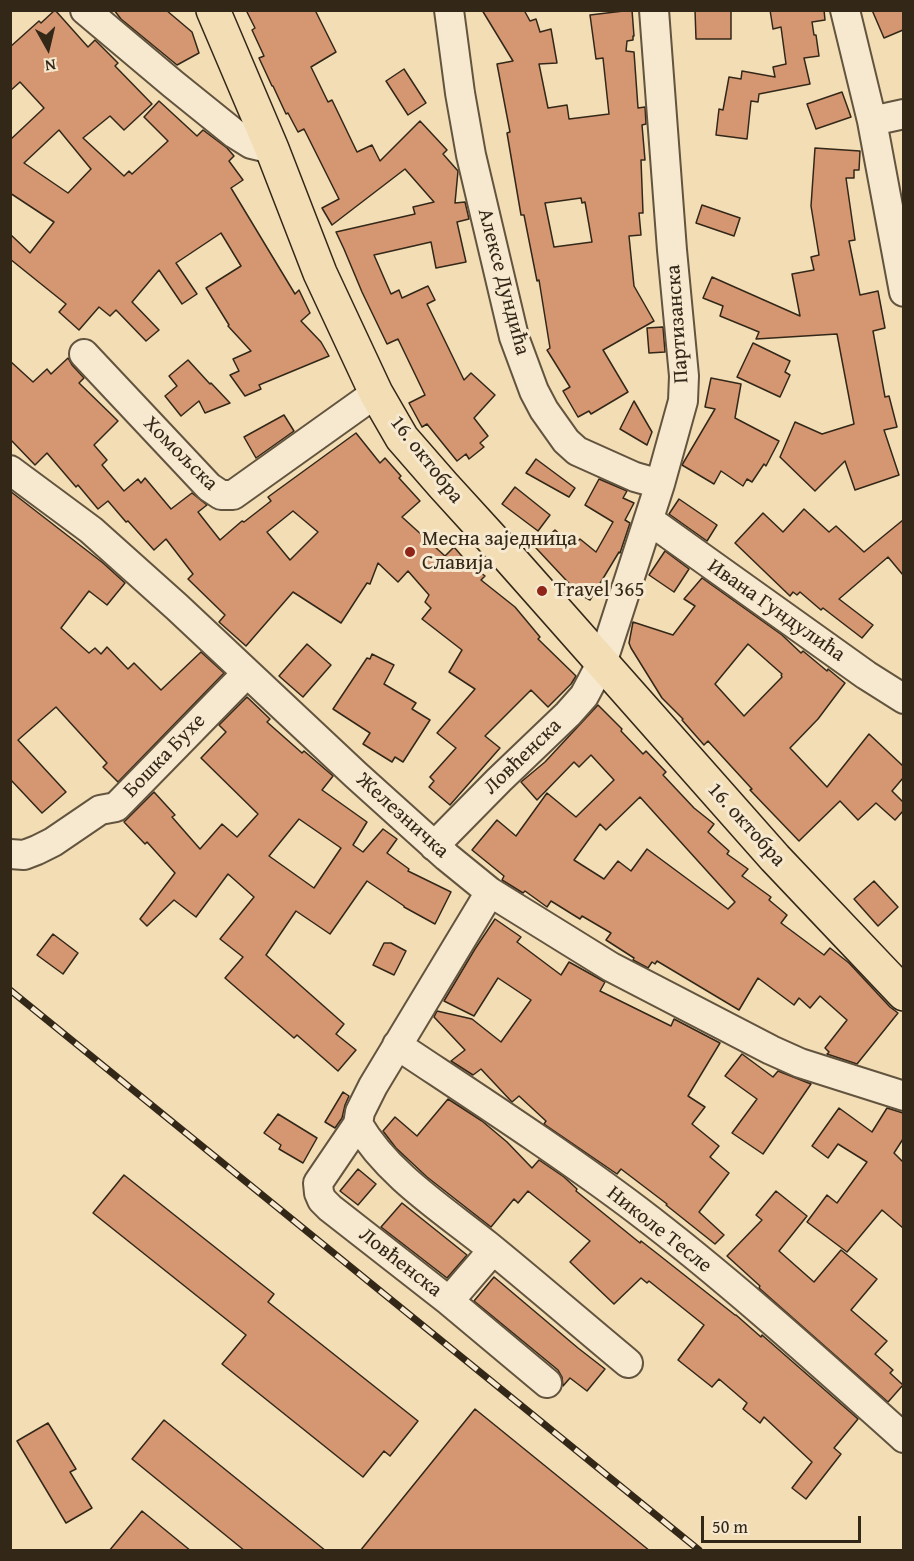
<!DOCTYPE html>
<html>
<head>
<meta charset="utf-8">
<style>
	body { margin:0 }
	#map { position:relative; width:914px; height:1561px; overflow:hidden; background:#f2ddb5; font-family:"Gentium Book Plus",serif }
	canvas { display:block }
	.frame { position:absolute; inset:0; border:12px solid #332718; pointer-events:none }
	.north { position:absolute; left:18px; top:18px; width:60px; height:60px; -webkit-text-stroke:4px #f7e9cf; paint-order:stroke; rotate:172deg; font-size:16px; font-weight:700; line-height:24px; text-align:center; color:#332718 }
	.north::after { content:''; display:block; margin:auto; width:21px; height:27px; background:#332718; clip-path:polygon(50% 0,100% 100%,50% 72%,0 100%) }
	.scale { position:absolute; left:701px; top:1516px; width:160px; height:27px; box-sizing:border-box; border:3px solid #332718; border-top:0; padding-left:8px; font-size:18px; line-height:21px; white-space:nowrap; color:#332718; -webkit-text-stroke:4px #f7e9cf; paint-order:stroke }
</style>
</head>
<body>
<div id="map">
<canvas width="914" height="1561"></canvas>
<div class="frame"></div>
<div class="north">N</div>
<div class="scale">50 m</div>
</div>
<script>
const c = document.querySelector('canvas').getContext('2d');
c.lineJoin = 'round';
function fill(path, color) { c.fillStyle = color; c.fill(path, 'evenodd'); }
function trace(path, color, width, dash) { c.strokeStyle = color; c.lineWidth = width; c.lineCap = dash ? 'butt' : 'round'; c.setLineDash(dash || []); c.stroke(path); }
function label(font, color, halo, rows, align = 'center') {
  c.font = font + ' "Gentium Book Plus",serif'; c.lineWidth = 6; c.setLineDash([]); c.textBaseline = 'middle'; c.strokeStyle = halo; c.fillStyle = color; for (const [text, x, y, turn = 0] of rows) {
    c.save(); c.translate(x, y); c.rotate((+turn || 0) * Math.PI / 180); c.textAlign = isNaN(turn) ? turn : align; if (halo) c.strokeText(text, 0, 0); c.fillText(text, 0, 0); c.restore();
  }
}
const building = new Path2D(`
	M55 10 88 47 95 40 118 63 115 66 152 104 124 130 110 116 83 138 124 176 129 171 132 174 168 141 144 117 159 101 197 136 203 130 227 148 234 156 229 161 243 180 231 188 295 294 299 290 310 313 301 321 321 342 329 356 259 385 261 389 245 396 230 375 239 371 233 359 251 351 228 326 229 325 206 288 241 266 221 233 176 263 197 294 182 304 159 270 132 302 159 330 146 341 116 310 110 316 99 307 79 330 59 312 66 304 10 259V234L30 253 54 222 10 193V140L44 108 20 82 10 91V47L39 21 41 23ZM59 130 91 169 68 193 24 163Z
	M114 10H166L192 32 199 53 177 65 121 19Z
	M246 10H315L336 52 311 67 328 102 332 100 357 152 372 145 380 161 420 121 447 150 443 154 458 171 455 203 465 202 469 219 457 222 466 262 436 268 431 242 374 255 391 294 399 290 402 298 428 286 435 300 427 304 464 380 471 373 495 395 474 418 488 436 480 443 484 447 469 459 466 454 457 461 427 424 422 427 409 403 425 395 398 339 387 344 362 292 344 249 336 232 415 214 413 207 434 202 405 169 332 225 322 208 339 199 304 129 298 132 288 113 286 114 273 86H272L259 58 264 56 252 30 255 28Z
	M482 10H524L530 21 536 19 540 32 551 29 557 63 539 64 548 108 567 105 569 119 609 114 603 58 596 59 590 15 632 10 634 36H633V40L627 41 626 51 634 52 638 108 645 107 646 124 642 125 645 160H641L643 213H639L641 235 629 236 634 286 654 321 603 350 628 392 591 414 589 411 578 417 563 391 570 387 547 350 550 348 539 280 537 281 524 215H521L507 133 510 132 497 64 513 61ZM581 198 582 203 585 202 592 242 554 247 545 203Z
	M695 10H731V39H696Z
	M770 10H824L825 20 812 22 814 35H816L819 56 804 58 810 84 759 94 758 102 751 101 747 139 716 135 719 109 723 110 729 77 741 79 742 71 775 77 773 67 786 64 781 27 773 29Z
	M872 10H903V30L884 38Z
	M404 69 426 103 408 115 386 81Z
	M842 92 851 117 816 129 807 104Z
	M815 148 860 151 859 170H854V178H846L855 240 849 241 860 295 878 291 885 328 873 331 885 397 889 396 897 427 884 430 899 475 855 490 845 461 815 491 780 457 795 422 822 434 854 424 837 334 756 339 759 332 720 316 723 306 703 298 712 277 800 316 792 274 814 270 811 257 819 255 811 206Z
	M702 205 740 218 734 236 696 223Z
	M663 327 665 352 649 353 647 328Z
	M753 343 790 361 785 372 790 375 780 397 737 377Z
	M68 358 72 365 84 378 79 383 118 421 94 445 107 460 102 465 124 491 138 479 141 483 145 478 171 509 192 493 207 505 198 512 220 540 242 521 244 522 271 501 268 497 356 433 380 463 385 458 401 476 399 478 420 501 402 517 445 556 454 547 467 562 485 576 481 580 515 607 540 637 538 639 576 676 571 684 548 707 531 690 485 736 500 748 450 805 429 787 434 781 430 777 456 748 437 733 475 689 449 672 462 650 422 619 431 608 425 602 429 595 408 571 398 582 378 563 370 584 367 583 341 623 293 592 246 646 219 622 225 615 188 579 193 574 166 539 154 550 128 521 126 522 108 501 98 509 78 485 76 487 47 453 35 465 10 439V361L33 382 47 369 51 374ZM293 511 318 532 290 560 267 532Z
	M188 360 210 384 211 383 230 403 205 413 199 401 181 416 165 396 177 386 169 376Z
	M711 378 741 384 735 418 779 441 766 466 764 464 752 482 747 479 743 486 721 471 714 484 682 465 715 409 705 407Z
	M634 401 652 432 647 445 620 429Z
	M284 415 294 431 256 458 244 437Z
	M536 459 575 488 569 497 526 473Z
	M599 479 627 491 623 498 634 503 625 520 630 523 620 553 619 552 590 600 579 594 536 548 555 530 573 546 580 539 596 552 613 522 585 505Z
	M515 487 550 515 538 531 502 504Z
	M10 491 103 563 125 583 107 605 89 591 61 628 89 653 95 648 101 654 107 647 128 669 134 663 161 690 201 652 224 673 118 782 103 767 107 763 56 707 18 740 66 792 42 813 10 779Z
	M679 499 717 525 707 541 669 514Z
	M804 509 829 532 836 526 864 552 903 520V575L888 557 839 599 873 625 862 638 823 608 821 610 800 592 797 595 793 592 790 596 735 543 763 513 783 532Z
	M665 551 689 569 674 592 649 575Z
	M702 578 782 635 801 653 803 651 827 671 828 669 845 683 818 719 790 748 827 787 869 734 903 766V778L892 791 903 802V811L895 820 876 803 858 820 840 801 799 841 750 790 752 789 708 741 704 745 682 720 683 719 662 698 631 648 629 643 633 622 673 635 695 606 684 599ZM748 644 782 674 781 675 782 677 744 716 715 684Z
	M307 644 331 665 303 697 279 676Z
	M372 654 394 665 384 684 416 703 412 709 430 720 403 762 395 757 392 762 363 744 370 733 333 709 367 658 370 659Z
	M247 697 270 719 267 722 302 753 304 751 333 776 322 790 367 822 353 845 363 852 383 829 397 839 387 853 409 869 408 871 451 892 435 924 404 907V906L367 881 330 934 296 911 266 955 344 1024 336 1034 356 1050 338 1071 297 1035 294 1038 225 978 243 957 220 939 254 897 228 874 196 917 174 900 147 926 140 919 175 873 147 842 145 844 124 822 154 792 175 815 172 817 200 849 222 824 237 837 258 814 201 758 226 732 219 725ZM299 819 341 848 314 888 269 856Z
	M598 705 622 729 621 731 643 754 646 751 666 772 663 775 694 808 714 824 708 832 729 851 727 854 748 869 742 876 771 897 769 900 787 915 781 923 824 955 830 948 849 963 890 1007 898 1013 857 1064 827 1054 829 1052 825 1048 847 1020 820 996 810 1008 799 998 794 1005 758 978 739 1010 657 961 655 964 652 962 648 968 633 960 634 958 606 940 611 933 582 916 580 919 551 901 547 907 525 891 523 893 502 880 504 876 472 850 497 820 516 836 547 793 576 817 614 780 591 755 579 767 574 762 537 800 521 782 545 762ZM640 797 735 902 728 909 647 849 631 871 618 861 604 879 574 860 600 824 606 830Z
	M874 881 898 907 878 926 854 899Z
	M495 919 521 937 517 942 561 975 569 962 605 982 600 991 671 1026 674 1019 720 1043 688 1096 705 1107 692 1124 719 1146 710 1157 729 1173 699 1212 724 1235 715 1244 666 1205 667 1204 621 1169 617 1174 544 1124 546 1121 519 1096 512 1102 481 1069 473 1075 451 1061 465 1050 434 1017 437 1011 472 1019 501 1042 531 1000 498 978 474 1016 444 1001 475 949Z
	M53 934 78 953 63 974 37 955Z
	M384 943H391L406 951 394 975 373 965Z
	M742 1054 773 1077 778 1071 811 1084 763 1154 732 1133 757 1099 725 1076Z
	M343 1092 349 1096 345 1105 342 1118 335 1128 325 1122Z
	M448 1099 482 1121 507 1142 532 1168 539 1160 564 1177 577 1189 576 1191 640 1243 641 1241 659 1255 735 1315H736L761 1337 762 1335 858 1419 834 1448 841 1454 806 1499 792 1488 812 1462 764 1417 760 1423 743 1409 747 1403 719 1379 712 1387 678 1360 704 1325 649 1281 647 1283 641 1278 614 1304 570 1262 590 1241 528 1191 518 1203 514 1199 491 1227 427 1177 396 1148 383 1131 395 1117 417 1136Z
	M839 1108 872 1132 887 1108 903 1113V1139L894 1153 903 1162V1228L882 1210 847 1252 807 1222 827 1195 837 1203 867 1162 838 1144 828 1158 812 1146Z
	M278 1114 317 1138 303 1163 279 1149 281 1145 264 1133Z
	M358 1169 376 1184 358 1205 340 1191Z
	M124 1175 274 1294 268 1302 418 1421 390 1456 384 1451 363 1477 222 1364 246 1335 93 1213Z
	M776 1191 807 1216 779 1251 814 1282 841 1250 877 1279 851 1310 887 1341 875 1354 893 1370 890 1373 903 1385 888 1402 759 1288 760 1286 727 1256 762 1220 756 1215Z
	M402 1203 467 1255 447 1278 381 1227Z
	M494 1277 578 1348 605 1369 587 1391 570 1378 563 1386 562 1377 558 1370 474 1301Z
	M475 1409 650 1551H360Z
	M164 1420 326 1551H245L132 1459Z
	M48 1423 76 1469 70 1472 92 1508 66 1523 17 1441Z
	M142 1511 191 1551H109Z`);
const minor = new Path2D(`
	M85 10 173 84 235 134 251 144 272 149
	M449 10 460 93 471 155 514 337 534 391 544 410 566 441 577 451 635 477 660 484
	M845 10 872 121 904 292
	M872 121 904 114
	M84 354 209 487 221 495H233L376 393
	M10 470 91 530 177 607 356 775 447 857 490 892 611 967 771 1050 800 1063 904 1096
	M649 520 866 675 904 699
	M434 846 499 780 568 714 584 696 602 662 606 651 660 484 683 401 684 376 672 250 654 10
	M10 854 24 855 37 850 53 842 100 810 116 807 247 673
	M490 892 373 1086 360 1112 358 1124C387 1174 442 1209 487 1245 535 1284 581 1324 628 1363
	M397 1045C478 1099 560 1152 637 1210 729 1280 817 1360 904 1438
	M358 1124 318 1183 319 1193 322 1200 330 1208 449 1301 547 1383
	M449 1301 493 1250`);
const major = new Path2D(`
	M213 10 272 149 320 273 376 393 402 438 443 485 505 553 775 858 904 994`);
const rail = new Path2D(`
	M10 990 699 1550`);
const markers = [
	[410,552,6,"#8f2418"],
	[542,591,6,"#8f2418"]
];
const streetNames = [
	["Алексе Дундића",503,282,75],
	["Партизанска",678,324,-94],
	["Хомољска",180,454,45],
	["16. октобра",426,460,52],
	["Ивана Гундулића",776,611,35],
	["Бошка Бухе",165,756,-46],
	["Ловћенска",523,757,-44],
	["Железничка",402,816,42],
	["16. октобра",746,825,48],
	["Николе Тесле",659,1230,38],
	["Ловћенска",400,1263,38]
];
const poiNames = [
	["Месна заједница",422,540],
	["Славија",422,564],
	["Travel 365",554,591]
];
fill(building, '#d59772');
trace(building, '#332718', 1.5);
trace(minor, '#63543f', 32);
trace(major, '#332718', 36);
trace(minor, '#f7e9cf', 28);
trace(major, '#f2ddb5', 33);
trace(rail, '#332718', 7);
trace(rail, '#f7e9cf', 4.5, [14]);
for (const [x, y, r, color] of markers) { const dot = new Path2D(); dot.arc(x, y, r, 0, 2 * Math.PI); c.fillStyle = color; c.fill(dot); trace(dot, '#f7e9cf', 2); }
label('21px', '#332718', '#f7e9cf', streetNames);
label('21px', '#332718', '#f7e9cf', poiNames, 'left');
</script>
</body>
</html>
